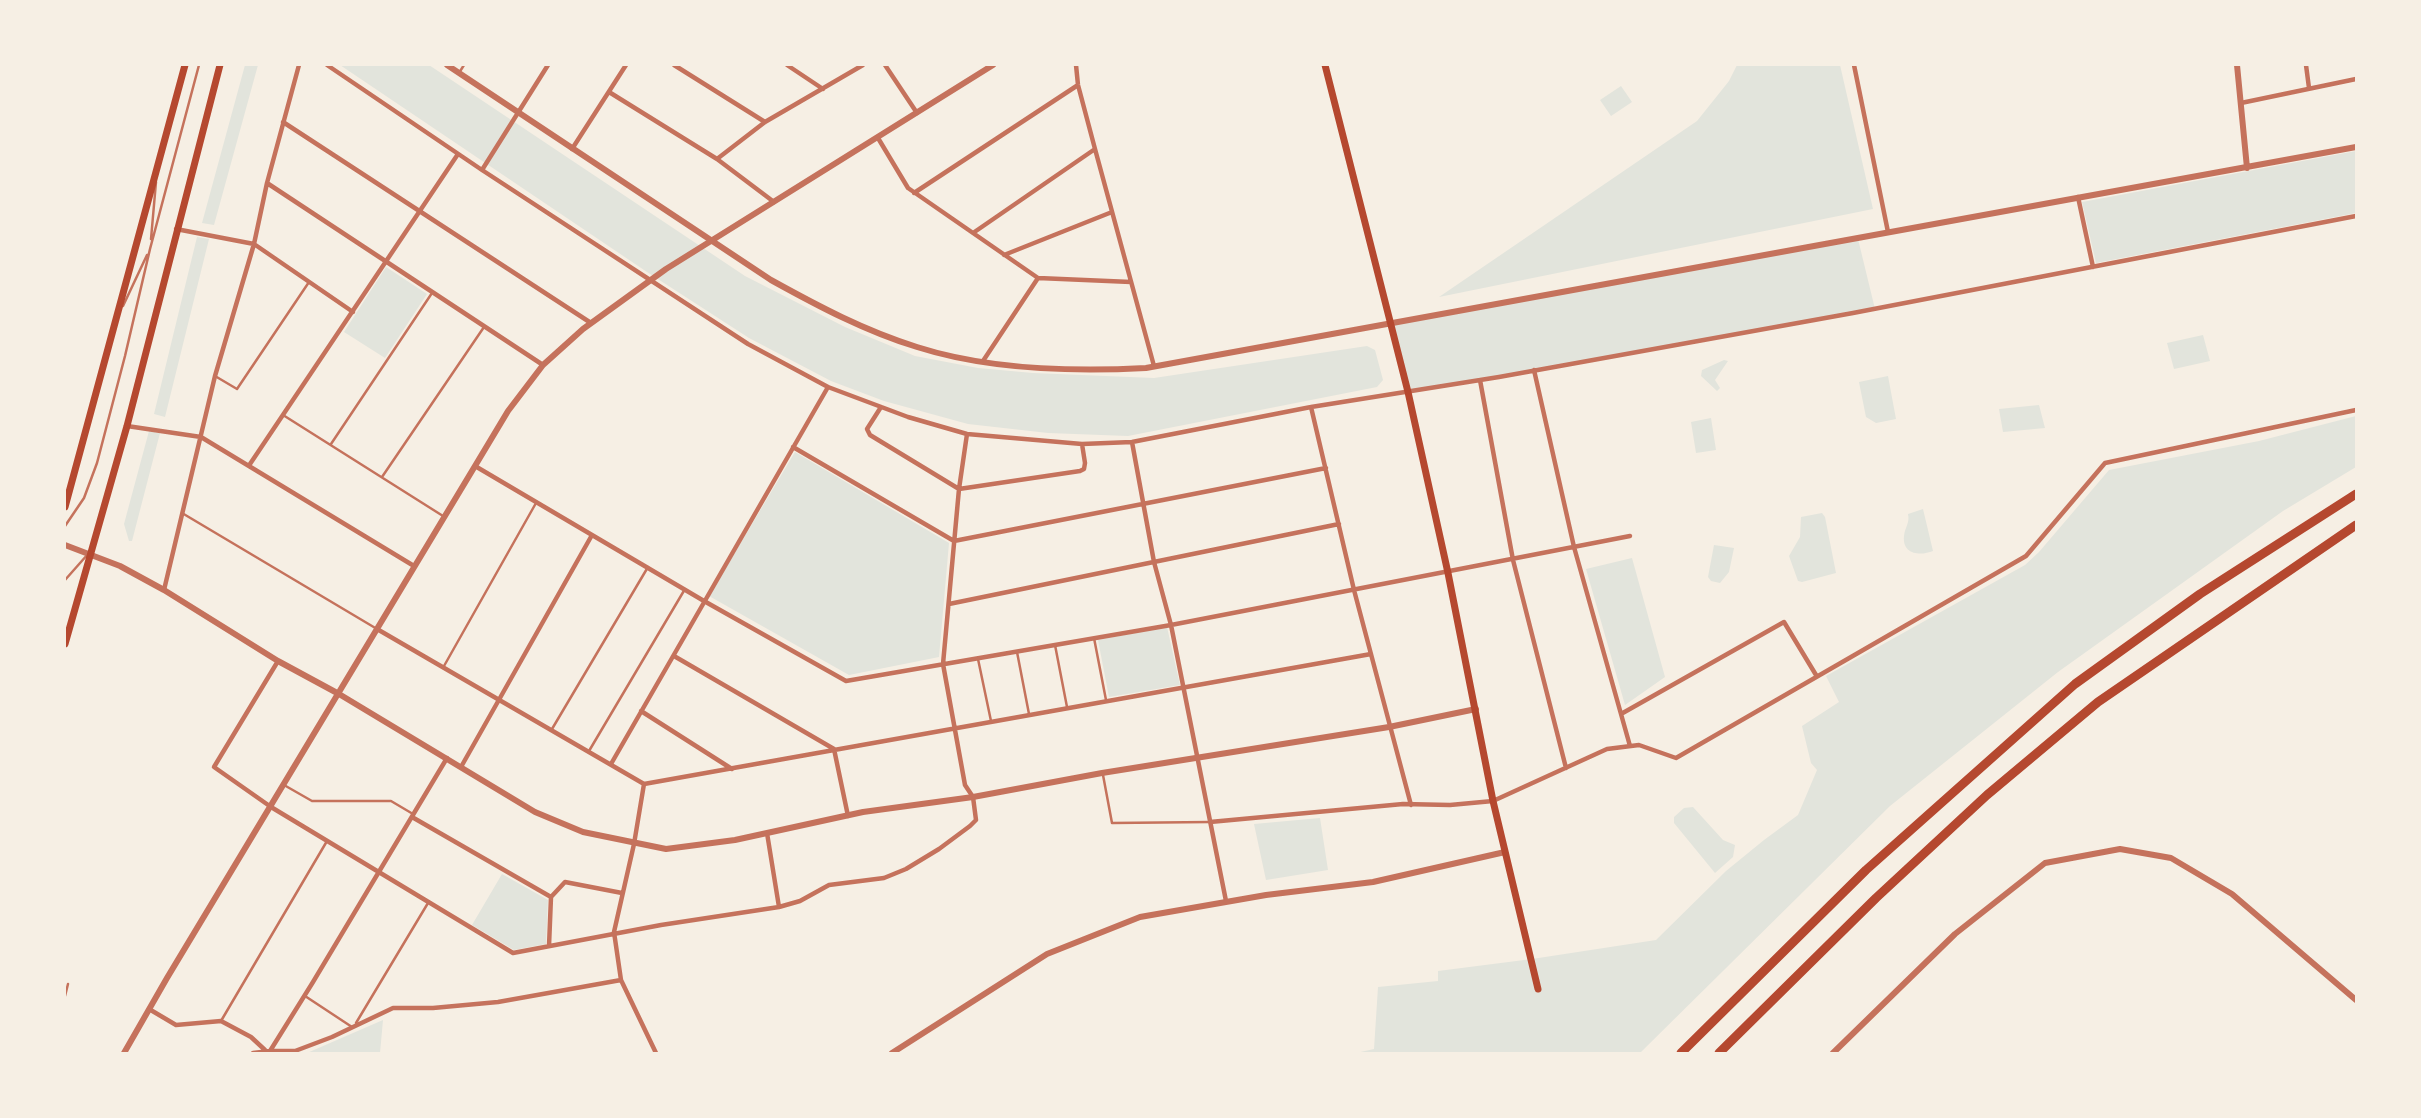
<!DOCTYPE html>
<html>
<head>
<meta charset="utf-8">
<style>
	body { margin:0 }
	#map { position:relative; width:2421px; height:1118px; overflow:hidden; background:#f6efe4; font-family:"IBM Plex Sans",sans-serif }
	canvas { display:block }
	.frame { position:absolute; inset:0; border:66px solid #f6efe4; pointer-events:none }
</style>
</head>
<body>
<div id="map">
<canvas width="2421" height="1118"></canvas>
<div class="frame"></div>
</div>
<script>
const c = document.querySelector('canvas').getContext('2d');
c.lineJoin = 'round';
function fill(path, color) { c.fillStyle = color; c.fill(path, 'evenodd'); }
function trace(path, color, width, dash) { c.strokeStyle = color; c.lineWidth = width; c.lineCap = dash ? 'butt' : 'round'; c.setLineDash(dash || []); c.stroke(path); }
const green = new Path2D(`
	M245 65H258L214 225 202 223Z
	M340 65H429L745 276 845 327 915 356 978 368 1033 373 1154 378 1367 346 1375 350 1383 380 1377 387 1128 436 1048 433 968 424 884 401 831 381 749 338 647 272Z
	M1737 65H1840L1873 209 1439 297 1697 121 1729 81Z
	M1621 86 1632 102 1611 116 1600 100Z
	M2356 151V213L2096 263 2082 202Z
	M197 237 209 239 165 417 154 414Z
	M1858 239 1875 309 1408 392 1392 324Z
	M386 267 427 294 385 358 344 332Z
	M2203 335 2210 361 2174 369 2167 343Z
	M1724 360 1728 361 1715 380 1720 388 1717 391 1701 376 1702 370Z
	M1888 376 1896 419 1876 423 1866 417 1859 382Z
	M2039 405 2045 428 2003 432 1999 409Z
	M2356 416V467L2283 511 2058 672 1890 806 1640 1053H1356L1374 1049 1378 987 1438 981V971L1532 959 1656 940 1726 871 1764 840 1798 815 1817 770 1811 763 1802 726 1839 702 1826 676 2025 565 2039 552 2109 470 2259 441Z
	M1711 418 1716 450 1696 453 1691 422Z
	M149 431 160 433 132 541H129L124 524Z
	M795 452 949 543 939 657 849 675 709 596Z
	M1923 509 1933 551C1921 556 1902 555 1904 536 1905 527 1910 523 1908 514Z
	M1822 513 1825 517 1836 573 1802 582 1798 581 1789 556 1800 537 1801 517Z
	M1714 545 1734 548 1729 572 1720 583 1711 581 1708 577Z
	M1632 558 1665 677 1625 705 1586 569Z
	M1167 627 1180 685 1109 697 1098 640Z
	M1693 807 1723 840 1735 845 1733 857 1715 873 1674 823V817L1684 808Z
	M1320 818 1328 870 1266 880 1254 824Z
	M502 874 548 900 546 944 514 950 472 925Z
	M383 1020 380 1053H307Z`);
const service = new Path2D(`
	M459 73 464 65
	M151 239 156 182
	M123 306 147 255
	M215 376 237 389 309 282
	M283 415 443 516
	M331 444 432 293
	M382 477 484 327
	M182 513 377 629
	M65 526 84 498 97 463 125 356 150 249 199 65
	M65 580 88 554
	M1094 638 1106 700
	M1055 645 1067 707
	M1017 652 1029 714
	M978 659 991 721
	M444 666 536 503
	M552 729 648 567
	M589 751 685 589
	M1103 775 1112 823 1210 822
	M284 785 312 801H391L413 814
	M65 996 68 984
	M305 996 352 1027
	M221 1021 327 841
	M356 1023 428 903`);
const minor = new Path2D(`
	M327 65 482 170 748 344 828 387 908 417 967 434 1082 444 1132 442 1311 407 1499 377 1853 313 2356 216
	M674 65 765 122
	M787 65 823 89
	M885 65 917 113
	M1076 65 1078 85 1095 149 1154 366
	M1854 65 1888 232
	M2306 65 2309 88
	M609 92 717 159 774 202
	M2241 103 2356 79
	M283 122 591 323
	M878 138 908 188 1038 278 1131 282
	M572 149 626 65
	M717 159 765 122 863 65
	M482 170 548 65
	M267 183 543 365
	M914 193 1078 85
	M2078 197 2093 267
	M176 229 254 244 353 312
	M973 233 1095 149
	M1004 255 1112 212
	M983 361 1038 278
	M1534 370 1574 547 1630 746
	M1480 380 1513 560 1566 768
	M881 407 867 429 870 435 959 489 1080 471 1084 469 1085 463 1082 444
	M1311 407 1354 590 1411 805
	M127 426 201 437 414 566
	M1132 442 1154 562 1171 625 1226 901
	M793 447 954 541 1326 468
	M250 464 458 154
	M475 466 704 601 846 681 1171 625 1630 536
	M164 590 215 376 254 244 267 183 299 65
	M949 604 1339 524
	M377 629 644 784 1371 654
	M674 656 834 749 848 816
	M278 661 214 767 271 807 513 953 661 925 779 907 767 833
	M641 711 732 769
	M1621 714 1784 622 1816 675
	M611 764 828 387
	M461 767 592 535
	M644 784 634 844 614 932 621 980 656 1053
	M412 817 551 897 549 946
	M1210 822 1403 804 1450 805 1493 801 1607 749 1639 745 1676 758 2026 556 2105 463 2356 410
	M551 897 565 882 622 893
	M779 907 800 901 829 885 884 878 906 869 939 849 970 826 976 820 973 797 965 785 943 664 959 489 967 434
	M149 1009 176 1025 221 1021 251 1037 265 1050
	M270 1051 313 982 447 758
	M253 1053 270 1051H295L332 1037 393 1008H433L498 1002 621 980`);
const tertiary = new Path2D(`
	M447 65 771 280C818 306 865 331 917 347 989 370 1071 372 1146 368L2356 147
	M2237 65 2247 168
	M65 545 120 566 164 590 278 661 339 694 535 812 583 832 666 849 735 840 863 812 973 797 1102 773 1389 727 1476 709
	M124 1053 167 978 475 466 508 411 543 365 583 329 666 269 993 65
	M892 1053 1047 954 1140 917 1266 895 1373 882 1505 852
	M1833 1053 1955 934 2045 863 2120 849 2171 858 2232 894 2356 1000`);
const secondary = new Path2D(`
	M1325 65 1408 392 1448 573 1493 801 1538 989`);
const primary = new Path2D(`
	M65 507 185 65
	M65 644 127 426 220 65`);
const motorway = new Path2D(`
	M1681 1053 1866 870 2075 684 2200 594 2356 494
	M1719 1053 1876 898 1987 795 2098 702 2356 525`);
fill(green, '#e2e4dc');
trace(service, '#c5725c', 2.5);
trace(minor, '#c5725c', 4.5);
trace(tertiary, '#c5725c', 6);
trace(secondary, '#b5482f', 7);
trace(primary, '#b5482f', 7);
trace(motorway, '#b5482f', 9);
</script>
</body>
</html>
